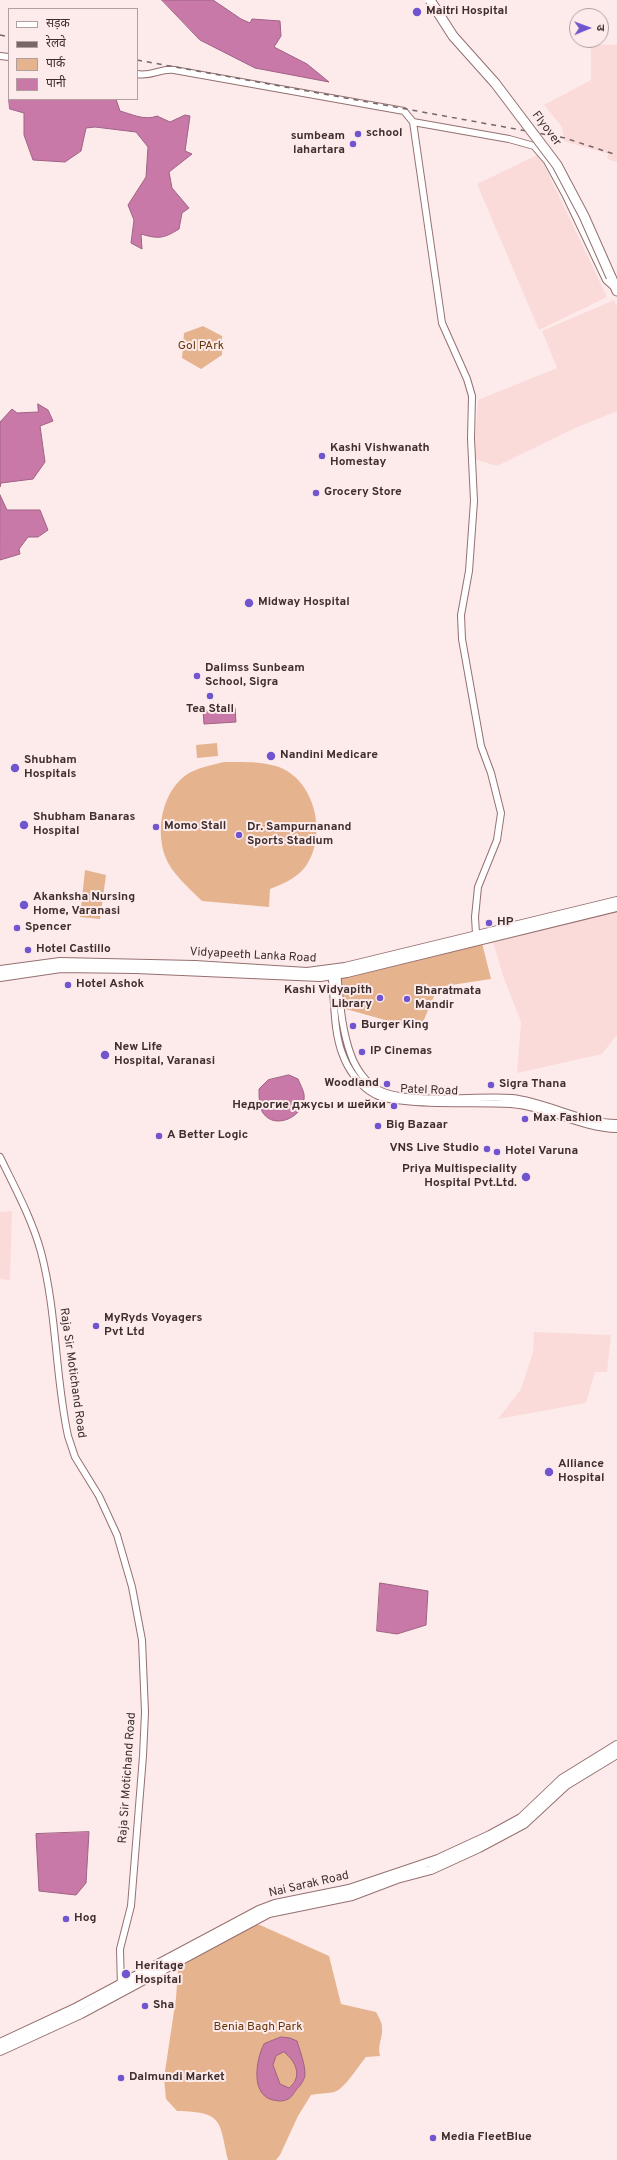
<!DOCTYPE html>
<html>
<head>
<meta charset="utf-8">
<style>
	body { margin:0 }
	#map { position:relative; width:617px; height:2160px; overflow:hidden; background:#fdebeb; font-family:Overpass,"Noto Sans Devanagari",sans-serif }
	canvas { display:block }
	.legend { position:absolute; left:8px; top:8px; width:130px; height:92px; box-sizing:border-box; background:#fdebeb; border:1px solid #b19f9f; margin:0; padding:5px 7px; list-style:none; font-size:12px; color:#3e2e2d }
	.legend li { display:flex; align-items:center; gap:8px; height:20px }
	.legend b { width:20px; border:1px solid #b19f9f }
	.north { position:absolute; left:569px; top:8px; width:40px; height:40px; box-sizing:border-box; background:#fdebeb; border:1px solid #b19f9f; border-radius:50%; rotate:89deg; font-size:11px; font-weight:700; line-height:16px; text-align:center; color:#3e2e2d }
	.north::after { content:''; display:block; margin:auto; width:14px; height:18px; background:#7155cf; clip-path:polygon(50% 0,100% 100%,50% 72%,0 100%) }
</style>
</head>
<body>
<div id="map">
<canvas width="617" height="2160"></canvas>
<ul class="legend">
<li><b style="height:5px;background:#fff"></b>सड़क</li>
<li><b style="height:5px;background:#766"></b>रेलवे</li>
<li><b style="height:11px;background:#e6b38f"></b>पार्क</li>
<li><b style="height:11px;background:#c879a8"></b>पानी</li>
</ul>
<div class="north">उ</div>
</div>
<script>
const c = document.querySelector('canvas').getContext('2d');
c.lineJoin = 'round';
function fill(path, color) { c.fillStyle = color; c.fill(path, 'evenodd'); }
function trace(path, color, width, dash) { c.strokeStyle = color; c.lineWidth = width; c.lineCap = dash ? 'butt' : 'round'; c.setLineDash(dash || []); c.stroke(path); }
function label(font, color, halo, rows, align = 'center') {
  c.font = font + ' Overpass,sans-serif'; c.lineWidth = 4; c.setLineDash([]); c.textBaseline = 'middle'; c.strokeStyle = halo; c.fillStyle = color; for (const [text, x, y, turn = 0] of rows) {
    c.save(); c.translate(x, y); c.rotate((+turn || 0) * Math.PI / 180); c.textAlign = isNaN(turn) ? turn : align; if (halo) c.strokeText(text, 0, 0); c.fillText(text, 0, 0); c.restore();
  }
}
const built = new Path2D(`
	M591 44 617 45V162L607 159 608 154 564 141 562 127 544 105 591 80Z
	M539 154 607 297 539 330 477 184Z
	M614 300 617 306V411L573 429 497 466 474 459 478 400 557 368 542 331Z
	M617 907V1035L602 1054 517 1073 521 1022 503 976 492 939Z
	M12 1211 10 1280 0 1279V1212Z
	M534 1332 611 1335 607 1372H595L586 1403 498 1419 521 1389 533 1352Z`);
const green = new Path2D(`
	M203 326 222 336V355L201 369 182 358 184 333Z
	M217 743 218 756 197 758 196 745Z
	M224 762C241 762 259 761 276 766 315 778 328 835 306 866 297 878 283 884 270 889L269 907 202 901C189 888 171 873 165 856 155 828 163 789 189 773 200 767 212 765 224 762Z
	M85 870 106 875 100 919 80 917Z
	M482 943 491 979 438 987 423 1022 403 1025 342 1008 340 973Z
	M253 1925H260L329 1956 341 2004 376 2012C378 2016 382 2022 382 2027 383 2039 377 2044 380 2056L366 2057C359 2065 344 2090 334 2092 326 2094 319 2093 311 2095L298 2116 280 2155 276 2160H228C219 2121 224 2112 177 2111L166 2099 164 2078 176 1998 179 1957Z`);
const water = new Path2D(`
	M162 0H213L241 19 250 23 252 19 280 21 281 36 274 47 307 64 329 82 255 68 200 40Z
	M9 99H116L120 111C131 114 145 121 157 116L170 122 185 115 190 116 185 151 192 154 169 172 172 188 189 208 182 213 179 229C163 239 158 239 141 234L142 249 131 243 134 220 128 205 146 177 148 147 136 132 95 127 86 128 81 151 65 162 33 160 24 135V113L10 109Z
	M38 404 48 410 53 421 40 426 45 462 33 479 1 483 0 487V422L12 409 17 413 38 412Z
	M0 495 7 510H40L48 530 38 537H28L19 549 20 554 0 560Z
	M235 708 236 722 204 724 203 711Z
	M289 1075 298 1079C300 1084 303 1089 304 1094 307 1116 275 1131 263 1113 259 1108 259 1095 259 1089L268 1080Z
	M380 1583 428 1591 426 1625 397 1634 377 1631Z
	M89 1832 86 1883 76 1895 39 1891 36 1834Z
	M281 2037 290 2038 297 2041C300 2051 305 2064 305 2074 305 2080 300 2086 296 2090 294 2093 291 2098 288 2099 283 2102 278 2101 273 2100 250 2095 256 2059 264 2044ZM284 2052C296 2061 303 2077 289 2088L280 2084 273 2065 276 2056Z`);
const minor = new Path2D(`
	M0 56 9 57
	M137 74C151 77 161 68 174 70L404 111 413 122 442 323 467 379 472 396 471 439 474 501 469 571 461 615 462 639 481 746 491 773 501 813 497 840 478 887 475 917 476 934
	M413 122 509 139 534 146 547 161 565 194 606 280 615 288
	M331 972C335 998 333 1029 342 1053 348 1070 360 1087 376 1095 385 1100 395 1100 405 1101 440 1105 476 1102 511 1104 548 1107 580 1128 617 1129
	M337 972C340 1000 341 1028 351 1055 356 1069 366 1083 379 1090 408 1105 477 1095 512 1098 548 1102 581 1123 617 1123
	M0 1157C15 1188 32 1219 41 1252 57 1313 55 1376 68 1436L75 1457 99 1496 117 1535 132 1587 142 1640 145 1712 143 1756 131 1906 120 1949 121 1988`);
const major = new Path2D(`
	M0 970 60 962 195 965 307 972 345 967 617 901
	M0 977 61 968 136 969 320 977 347 973 617 907
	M0 2043 77 2007 259 1910 275 1904 349 1889 438 1859 490 1835 521 1818 562 1779 617 1745
	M0 2051 81 2014 269 1913 352 1896 397 1879 431 1870 479 1848 524 1824 566 1785 617 1754`);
const highway = new Path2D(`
	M611 277 617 291`);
const rail = new Path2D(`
	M0 35 9 37
	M137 60 565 138 617 155`);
const highwayBridge = new Path2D(`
	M430 0 453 36 495 83 557 165 584 216 611 277`);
const markers = [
	[417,12,5,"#7155cf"],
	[358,134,4,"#7155cf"],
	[353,144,4,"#7155cf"],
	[322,456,4,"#7155cf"],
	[316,493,4,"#7155cf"],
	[249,603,5,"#7155cf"],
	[197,676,4,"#7155cf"],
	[210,696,4,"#7155cf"],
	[271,756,5,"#7155cf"],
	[15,768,5,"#7155cf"],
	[24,825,5,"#7155cf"],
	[156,827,4,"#7155cf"],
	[239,835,4,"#7155cf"],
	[24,905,5,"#7155cf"],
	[489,923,4,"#7155cf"],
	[17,928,4,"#7155cf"],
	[28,950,4,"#7155cf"],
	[68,985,4,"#7155cf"],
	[380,998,4,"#7155cf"],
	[407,999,4,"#7155cf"],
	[353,1026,4,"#7155cf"],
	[362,1052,4,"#7155cf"],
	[105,1055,5,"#7155cf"],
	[387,1084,4,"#7155cf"],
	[491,1085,4,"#7155cf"],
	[394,1106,4,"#7155cf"],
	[525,1119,4,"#7155cf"],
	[378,1126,4,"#7155cf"],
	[159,1136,4,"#7155cf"],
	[487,1149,4,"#7155cf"],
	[497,1152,4,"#7155cf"],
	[526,1177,5,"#7155cf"],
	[96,1326,4,"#7155cf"],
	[549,1472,5,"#7155cf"],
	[66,1919,4,"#7155cf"],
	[126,1974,5,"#7155cf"],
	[145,2006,4,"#7155cf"],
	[121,2078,4,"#7155cf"],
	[433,2138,4,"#7155cf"]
];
const poiNames = [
	["Maitri Hospital",426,12],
	["school",366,134],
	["sumbeam",345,137,"right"],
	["lahartara",345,151,"right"],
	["Kashi Vishwanath",330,449],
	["Homestay",330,463],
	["Grocery Store",324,493],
	["Midway Hospital",258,603],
	["Dalimss Sunbeam",205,669],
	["School, Sigra",205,683],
	["Tea Stall",210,710,"center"],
	["Nandini Medicare",280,756],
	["Shubham",24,761],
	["Hospitals",24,775],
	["Shubham Banaras",33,818],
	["Hospital",33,832],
	["Momo Stall",164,827],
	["Dr. Sampurnanand",247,828],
	["Sports Stadium",247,842],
	["Akanksha Nursing",33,898],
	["Home, Varanasi",33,912],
	["HP",497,923],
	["Spencer",25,928],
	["Hotel Castillo",36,950],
	["Hotel Ashok",76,985],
	["Kashi Vidyapith",372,991,"right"],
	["Library",372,1005,"right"],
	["Bharatmata",415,992],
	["Mandir",415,1006],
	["Burger King",361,1026],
	["New Life",114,1048],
	["Hospital, Varanasi",114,1062],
	["IP Cinemas",370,1052],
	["Woodland",379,1084,"right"],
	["Sigra Thana",499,1085],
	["Недрогие джусы и шейки",386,1106,"right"],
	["Max Fashion",533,1119],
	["Big Bazaar",386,1126],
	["A Better Logic",167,1136],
	["VNS Live Studio",479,1149,"right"],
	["Hotel Varuna",505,1152],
	["Priya Multispeciality",517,1170,"right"],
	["Hospital Pvt.Ltd.",517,1184,"right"],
	["MyRyds Voyagers",104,1319],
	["Pvt Ltd",104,1333],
	["Alliance",558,1465],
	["Hospital",558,1479],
	["Hog",74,1919],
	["Heritage",135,1967],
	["Hospital",135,1981],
	["Sha",153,2006],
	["Dalmundi Market",129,2078],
	["Media FleetBlue",441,2138]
];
const streetNames = [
	["Flyover",546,129,53],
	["Vidyapeeth Lanka Road",253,956,3],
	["Patel Road",429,1091,2],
	["Raja Sir Motichand Road",72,1373,82],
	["Raja Sir Motichand Road",128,1778,-86],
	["Nai Sarak Road",309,1885,-13]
];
const parkNames = [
	["Gol PArk",201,347],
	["Benia Bagh Park",258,2028]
];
fill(built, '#fadbda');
fill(green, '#e6b38f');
fill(water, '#c879a8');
trace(water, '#9f6283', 1);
trace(minor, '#95706f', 8);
trace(major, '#95706f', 10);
trace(highway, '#95706f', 11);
trace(minor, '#fff', 6);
trace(major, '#fff', 8);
trace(highway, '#fff', 9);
trace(rail, '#766', 1.5, [5, 5]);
trace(highwayBridge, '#95706f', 11, []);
trace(highwayBridge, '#fff', 9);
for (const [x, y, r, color] of markers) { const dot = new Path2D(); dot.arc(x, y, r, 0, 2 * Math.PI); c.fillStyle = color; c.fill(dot); trace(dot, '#fdebeb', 1.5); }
label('bold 12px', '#3e2e2d', '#fdebeb', poiNames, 'left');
label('12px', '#3e2e2d', '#fdebeb', streetNames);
label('12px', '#643408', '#fdebeb', parkNames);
</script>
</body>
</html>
